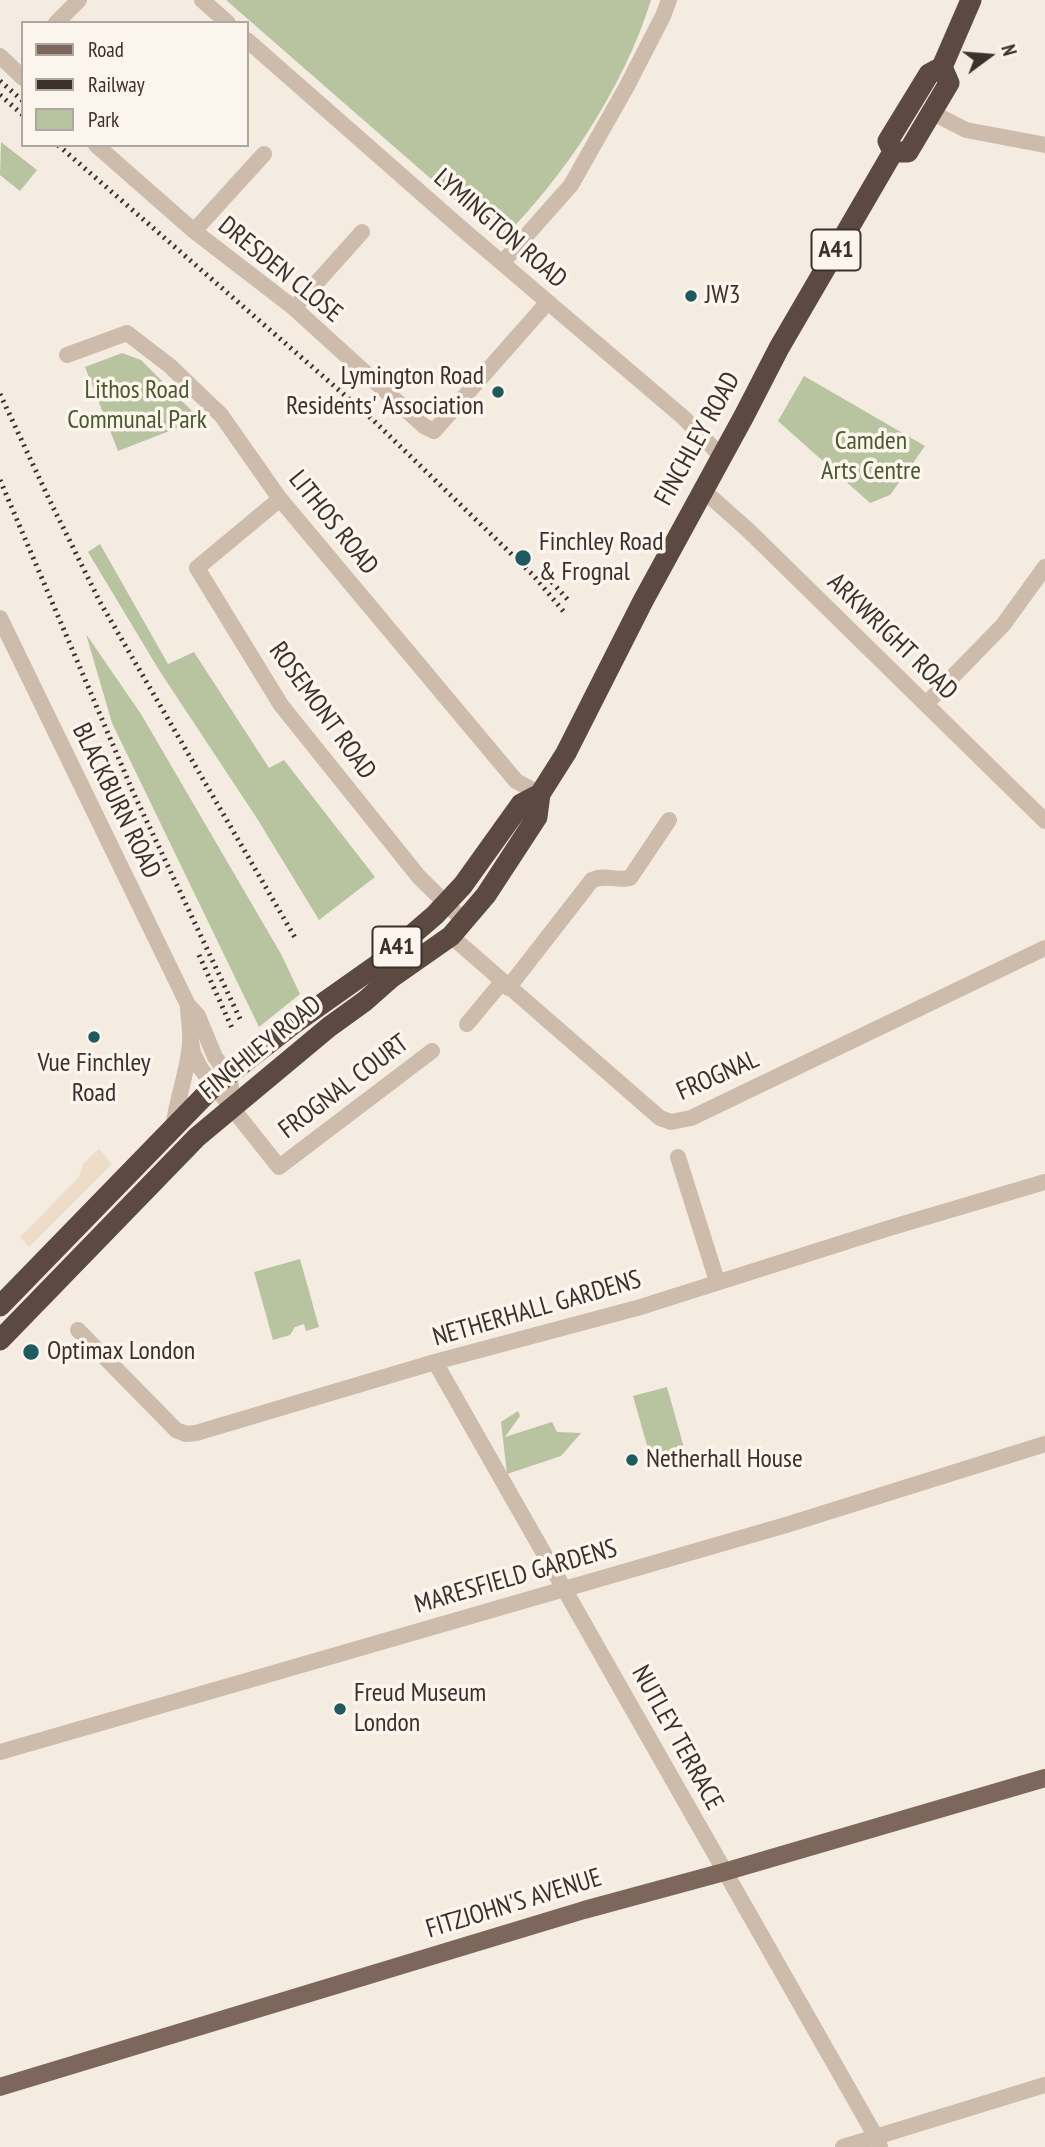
<!DOCTYPE html>
<html>
<head>
<meta charset="utf-8">
<style>
	body { margin:0 }
	#map { position:relative; width:1045px; height:2147px; overflow:hidden; background:#f4ebe1; font-family:"PT Sans Narrow",sans-serif }
	canvas { display:block }
	.legend { position:absolute; left:21px; top:21px; width:228px; height:126px; box-sizing:border-box; background:#fbf5ee; border:2px solid #aea6a0; margin:0; padding:9px 12px; list-style:none; font-size:21px; color:#3b302b }
	.legend li { display:flex; align-items:center; gap:14px; height:35px }
	.legend b { width:35px; border:2px solid #aea6a0 }
	.north { position:absolute; left:954px; top:21px; width:70px; height:70px; -webkit-text-stroke:5px #fbf5ee; paint-order:stroke; rotate:74deg; font-size:19px; font-weight:700; line-height:28px; text-align:center; color:#3b302b }
	.north::after { content:''; display:block; margin:auto; width:24px; height:32px; background:#3b302b; clip-path:polygon(50% 0,100% 100%,50% 72%,0 100%) }
</style>
</head>
<body>
<div id="map">
<canvas width="1045" height="2147"></canvas>
<ul class="legend">
<li><b style="height:9px;background:#7d675c"></b>Road</li>
<li><b style="height:9px;background:#3b302b"></b>Railway</li>
<li><b style="height:19px;background:#b8c4a0"></b>Park</li>
</ul>
<div class="north">N</div>
</div>
<script>
const c = document.querySelector('canvas').getContext('2d');
c.lineJoin = 'round';
function fill(path, color) { c.fillStyle = color; c.fill(path, 'evenodd'); }
function trace(path, color, width, dash) { c.strokeStyle = color; c.lineWidth = width; c.lineCap = dash ? 'butt' : 'round'; c.setLineDash(dash || []); c.stroke(path); }
function label(font, color, halo, rows, align = 'center') {
  c.font = font + ' "PT Sans Narrow",sans-serif'; c.lineWidth = 7; c.setLineDash([]); c.textBaseline = 'middle'; c.strokeStyle = halo; c.fillStyle = color; for (const [text, x, y, turn = 0] of rows) {
    c.save(); c.translate(x, y); c.rotate((+turn || 0) * Math.PI / 180); c.textAlign = isNaN(turn) ? turn : align; if (halo) c.strokeText(text, 0, 0); c.fillText(text, 0, 0); c.restore();
  }
}
const green = new Path2D(`
	M226 0H651C624 87 565 176 501 240Z
	M1 142 37 170 20 191 0 175Z
	M122 353 141 360 195 414 177 428 118 451 85 367Z
	M804 376 925 446 890 495 870 503 778 421Z
	M100 544 168 664 194 652 269 768 284 760 375 877 319 920 258 820 159 670 88 552Z
	M86 634 141 714 281 954 300 994 259 1027 112 723Z
	M300 1259 319 1327 306 1331 304 1324 295 1327 290 1335 273 1340 254 1272Z
	M667 1387 686 1455 659 1462 657 1454 650 1456 633 1396Z
	M518 1411 520 1416 505 1437 552 1422 557 1432 581 1433 561 1456 507 1474 501 1422Z`);
const plaza = new Path2D(`
	M99 1149 112 1164 29 1247 20 1237 79 1177 83 1164Z`);
const minor = new Path2D(`
	M202 0 228 23
	M56 23 79 0
	M247 40 461 228 684 418 721 456
	M0 56 23 78
	M931 112 966 130 1045 145
	M96 145 194 231 294 308 424 426 434 431 547 303
	M194 231 264 154
	M502 263 571 185 626 88 663 16 669 0
	M294 308 362 232
	M67 355 127 333 170 366 221 415 280 499 516 781 540 794
	M704 491 748 530 1045 821
	M280 499 197 568 281 705 419 877 465 922
	M0 618 188 1005 198 1016 215 1057 228 1074 231 1087V1107
	M926 704 1003 625 1045 567
	M451 936 660 1118 671 1122 691 1118 1045 948
	M508 988 592 880C604 874 616 881 630 878L669 820
	M467 1024 502 982
	M191 1041 193 1053 201 1069 279 1167 432 1051
	M173 1129C176 1100 188 1073 190 1043 191 1031 188 1017 188 1005
	M678 1157 717 1281
	M78 1330 176 1430 186 1434 196 1433 435 1362 637 1308 889 1228 1045 1182
	M435 1362 876 2137 880 2147
	M0 1752 786 1525 1045 1444
	M843 2147 1045 2085`);
const major = new Path2D(`
	M0 2087 584 1910 724 1872 1045 1778`);
const highway = new Path2D(`
	M893 152 888 141 929 74 942 67 971 0
	M893 152H908L949 83 942 67
	M0 1306 214 1086 292 1025 377 965 435 915 463 885 521 804 540 794
	M0 1340 197 1137 329 1027 365 1001 391 978 451 936 486 895 537 817 540 794 566 753 643 601 744 416 779 348 893 152`);
const rail = new Path2D(`
	M0 81 23 101
	M0 95 23 115
	M58 145 372 419 533 575 564 612
	M0 394 49 499 100 602 297 941
	M0 480 133 792 241 1021
	M547 577 570 602
	M199 955 232 1028`);
const markers = [
	[691,296,7,"#1f5a5e"],
	[498,392,7,"#1f5a5e"],
	[523,558,9,"#1f5a5e"],
	[94,1037,7,"#1f5a5e"],
	[31,1352,9,"#1f5a5e"],
	[632,1460,7,"#1f5a5e"],
	[340,1709,7,"#1f5a5e"]
];
const shields = [
	[836,250,49],
	[397,947,49]
];
const shieldNames = [
	["A41",836,250],
	["A41",397,947]
];
const streetNames = [
	["LYMINGTON ROAD",500,229,41],
	["DRESDEN CLOSE",280,270,39],
	["FINCHLEY ROAD",698,439,-61],
	["LITHOS ROAD",333,523,51],
	["ARKWRIGHT ROAD",892,637,44],
	["ROSEMONT ROAD",322,711,54],
	["BLACKBURN ROAD",116,801,64],
	["FINCHLEY ROAD",261,1048,-39],
	["FROGNAL",718,1076,-24],
	["FROGNAL COURT",344,1087,-37],
	["NETHERHALL GARDENS",537,1309,-16],
	["MARESFIELD GARDENS",516,1577,-16],
	["NUTLEY TERRACE",677,1738,61],
	["FITZJOHN'S AVENUE",514,1904,-17]
];
const poiNames = [
	["JW3",705,296],
	["Lymington Road",484,377,"right"],
	["Residents' Association",484,407,"right"],
	["Finchley Road",539,543],
	["& Frognal",539,573],
	["Vue Finchley",94,1064,"center"],
	["Road",94,1094,"center"],
	["Optimax London",47,1352],
	["Netherhall House",646,1460],
	["Freud Museum",354,1694],
	["London",354,1724]
];
const parkNames = [
	["Lithos Road",137,391],
	["Communal Park",137,421],
	["Camden",871,442],
	["Arts Centre",871,472]
];
fill(green, '#b8c4a0');
fill(plaza, '#ecdcc8');
trace(minor, '#cdbbac', 16);
trace(major, '#7d675c', 18);
trace(highway, '#5c4a42', 21);
trace(rail, '#3b302b', 5, [2, 5]);
for (const [x, y, r, color] of markers) { const dot = new Path2D(); dot.arc(x, y, r, 0, 2 * Math.PI); c.fillStyle = color; c.fill(dot); trace(dot, '#fbf5ee', 2.5); }
for (const [x, y, w] of shields) { const box = new Path2D(); box.roundRect(x - w / 2, y - 20.5, w, 41, 5); c.fillStyle = '#fbf5ee'; c.fill(box); trace(box, '#3b302b', 2); }
label('bold 24px', '#3b302b', null, shieldNames);
label('26px', '#3b302b', '#fbf5ee', streetNames);
label('26px', '#3b302b', '#fbf5ee', poiNames, 'left');
label('26px', '#4a5a2e', '#fbf5ee', parkNames);
</script>
</body>
</html>
